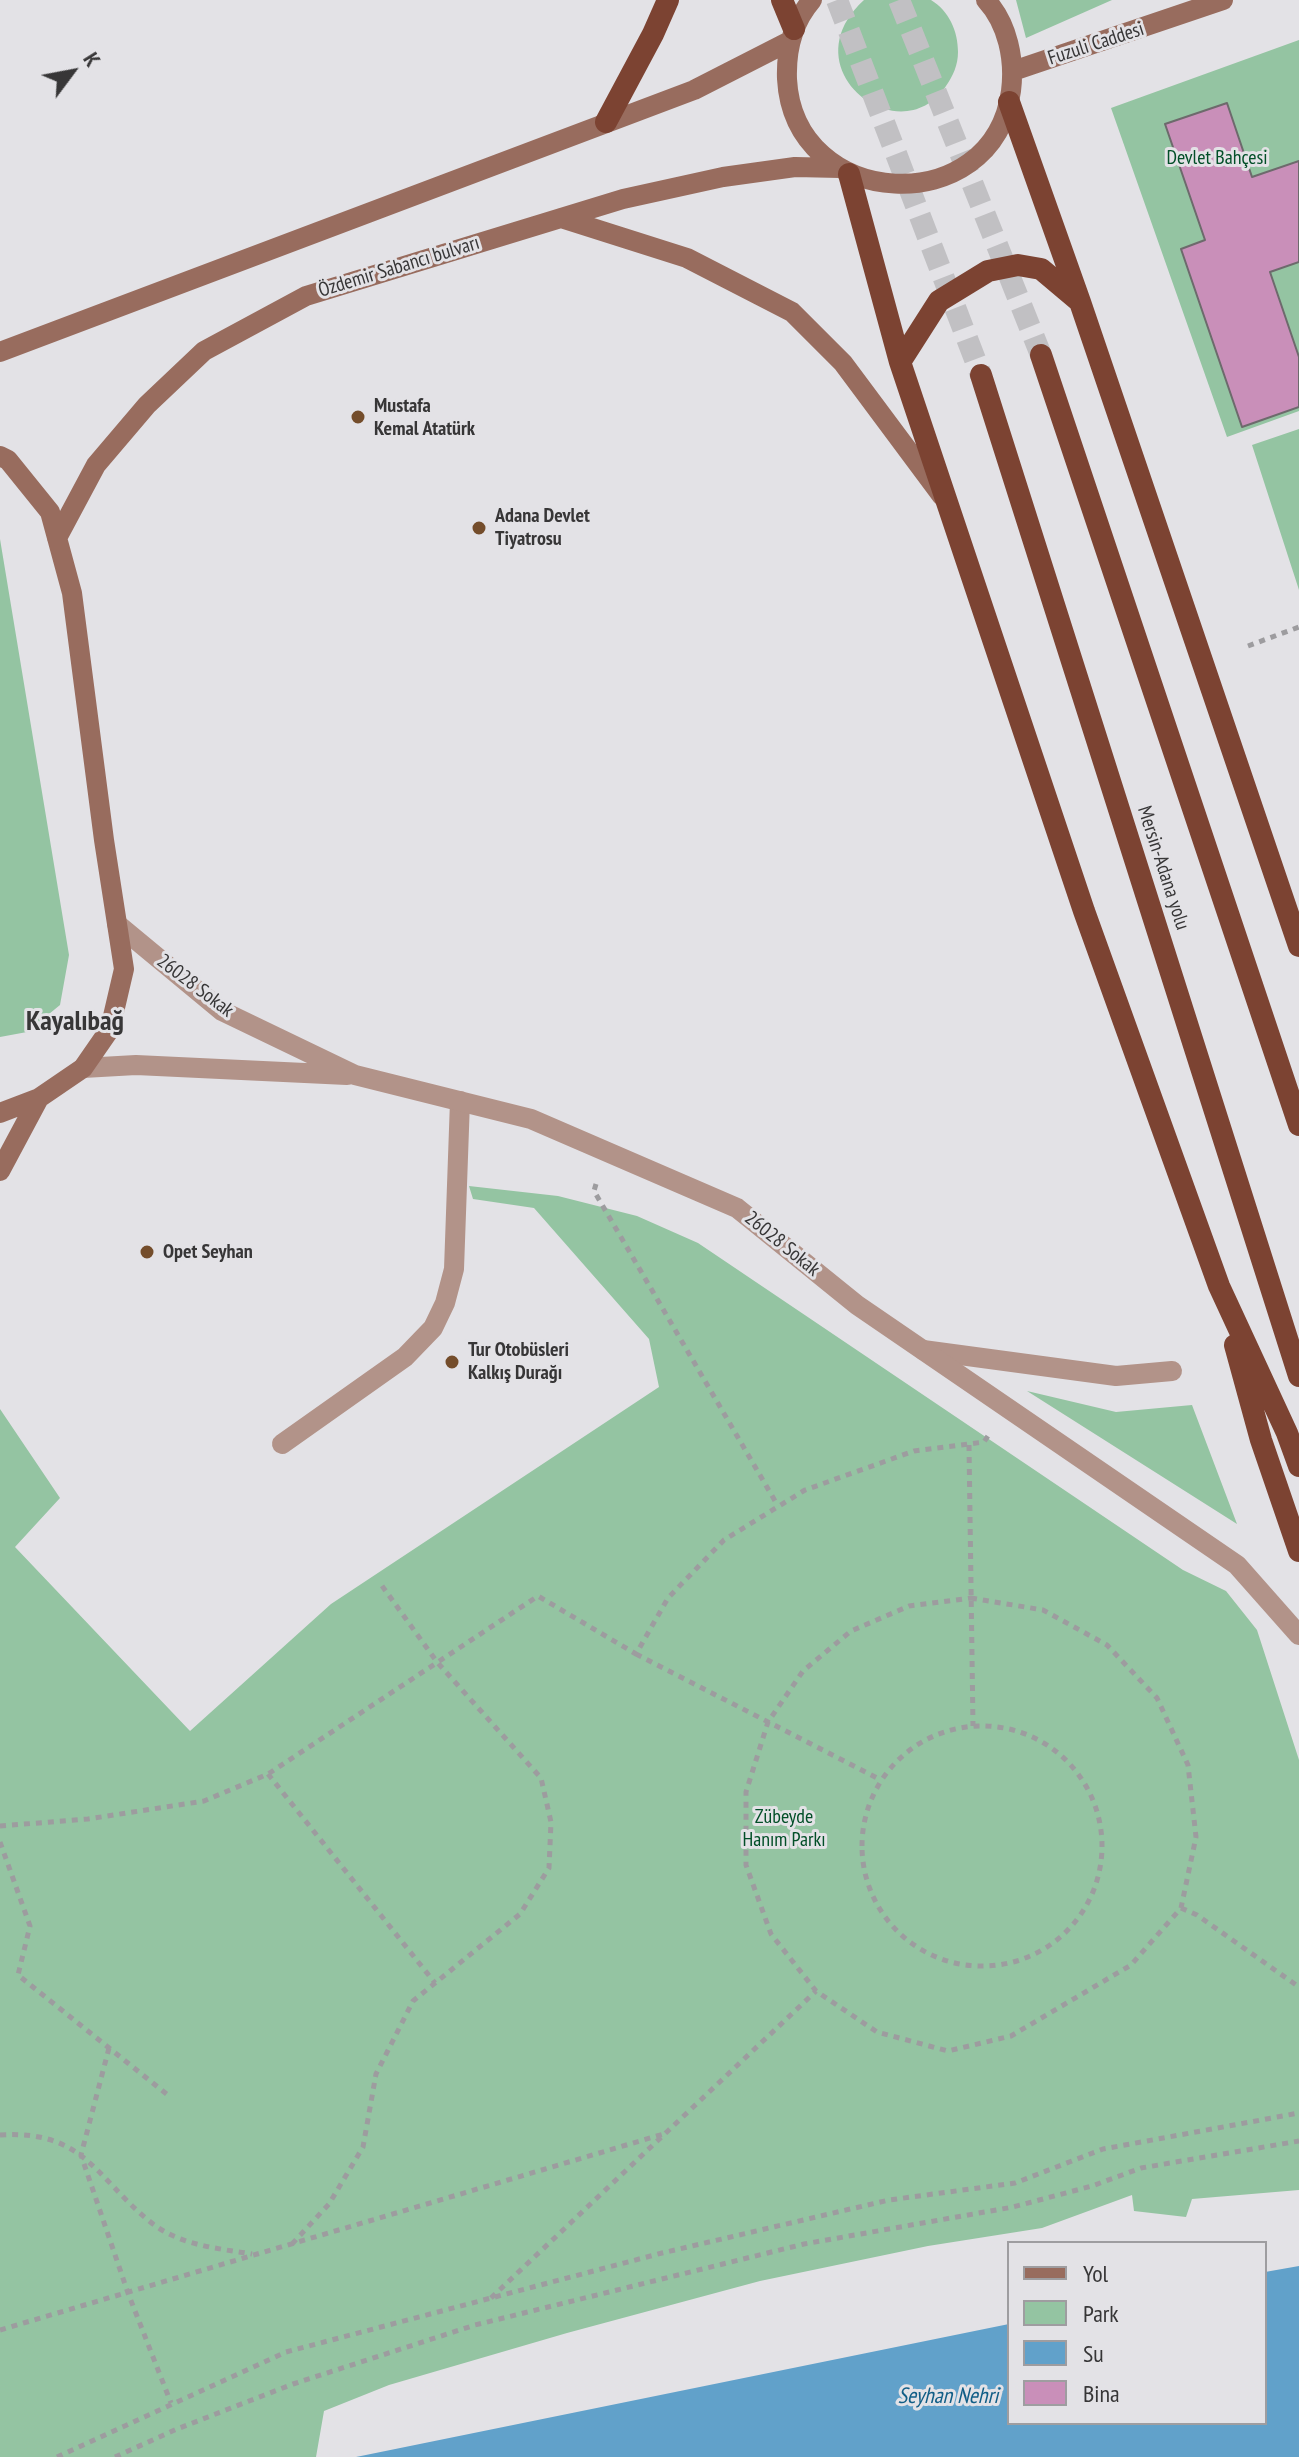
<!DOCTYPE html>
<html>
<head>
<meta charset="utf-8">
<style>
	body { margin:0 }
	#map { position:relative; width:1299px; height:2457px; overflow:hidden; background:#e3e2e6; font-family:"PT Sans Narrow",sans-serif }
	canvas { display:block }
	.legend { position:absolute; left:1007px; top:2241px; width:260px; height:184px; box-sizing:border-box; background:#e3e2e6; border:2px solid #9e9da0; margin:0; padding:10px 14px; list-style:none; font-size:24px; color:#373637 }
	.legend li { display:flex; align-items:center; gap:16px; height:40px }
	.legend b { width:40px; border:2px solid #9e9da0 }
	.north { position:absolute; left:32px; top:32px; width:80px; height:80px; -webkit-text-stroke:6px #e3e2e6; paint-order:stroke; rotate:58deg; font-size:22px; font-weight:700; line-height:32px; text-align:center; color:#373637 }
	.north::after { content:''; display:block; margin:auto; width:28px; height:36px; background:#373637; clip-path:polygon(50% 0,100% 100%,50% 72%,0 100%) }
</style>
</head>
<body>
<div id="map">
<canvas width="1299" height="2457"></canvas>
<ul class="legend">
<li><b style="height:10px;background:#986c5e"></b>Yol</li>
<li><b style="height:22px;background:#94c4a2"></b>Park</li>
<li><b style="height:22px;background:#61a1ca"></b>Su</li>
<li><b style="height:22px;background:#c98fb9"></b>Bina</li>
</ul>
<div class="north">K</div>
</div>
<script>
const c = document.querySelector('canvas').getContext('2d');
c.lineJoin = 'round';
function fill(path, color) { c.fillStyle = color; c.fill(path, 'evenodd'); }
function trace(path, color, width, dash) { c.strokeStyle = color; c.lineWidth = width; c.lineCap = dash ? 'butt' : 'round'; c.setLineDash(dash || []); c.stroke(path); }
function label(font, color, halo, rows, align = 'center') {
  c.font = font + ' "PT Sans Narrow",sans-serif'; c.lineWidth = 6; c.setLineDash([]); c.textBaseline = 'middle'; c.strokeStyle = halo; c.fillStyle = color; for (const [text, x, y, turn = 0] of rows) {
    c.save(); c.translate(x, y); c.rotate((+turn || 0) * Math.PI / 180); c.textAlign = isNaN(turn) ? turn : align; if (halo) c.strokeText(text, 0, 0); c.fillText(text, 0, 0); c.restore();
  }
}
const green = new Path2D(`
	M864 0H931C949 11 958 31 958 52 958 65 953 76 946 86 900 155 788 69 864 0Z
	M1016 0H1112L1026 38Z
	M1299 40V411L1227 437 1111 108Z
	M1299 429V590L1252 445Z
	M0 539 69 955 60 1005 27 1032 0 1037Z
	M469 1186 558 1196 637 1216 698 1243 1183 1570 1226 1591 1257 1630 1299 1760V2190L1192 2199 1186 2217 1134 2211 1132 2195 1042 2228 928 2246 760 2281 567 2333 389 2385 324 2411 316 2457H0V1409L60 1498 15 1547 190 1731 331 1604 659 1387 649 1339 534 1208 473 1199Z
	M1027 1391 1116 1412 1192 1405 1237 1524Z`);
const water = new Path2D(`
	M1299 2266V2457H356L1009 2324V2423H1265V2272Z`);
const building = new Path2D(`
	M1227 103 1252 177 1299 161V262L1270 272 1299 357V407L1242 427 1181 249 1205 240 1165 124Z`);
const trunkTunnel = new Path2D(`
	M837 0 981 375
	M899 0 1041 355`);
const path = new Path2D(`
	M1248 646 1299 627
	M596 1184 594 1191 778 1506
	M969 1445 973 1726
	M971 1598 1043 1610 1107 1645 1157 1698 1188 1765 1196 1837 1181 1908 1131 1965 1011 2036 948 2051 877 2032 816 1991 771 1934 746 1865V1792L768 1722 803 1671 851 1631 909 1606Z
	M636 1654 881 1780
	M862 1846a120 120 0 1 1 240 0a120 120 0 1 1-240 0Z
	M268 1774 435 1983
	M0 1826 88 1819 204 1801 268 1774 538 1596 636 1654 668 1598 724 1540 805 1490 914 1451 984 1442 990 1433
	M0 1842 30 1926 18 1975 169 2096
	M1181 1908 1197 1915 1299 1987
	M109 2048 81 2155 128 2293 171 2403
	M0 2135C83 2130 94 2175 148 2220 177 2245 215 2248 252 2254
	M292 2244 329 2204 363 2147 376 2074 413 2001 520 1914 549 1868 551 1822 541 1778 437 1662 380 1583
	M491 2298 816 1991
	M0 2330 667 2133
	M57 2457 286 2352 662 2253 889 2200 1015 2183 1103 2149 1299 2113
	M115 2457 177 2429 293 2384 475 2325 804 2244 1013 2207 1092 2186 1141 2168 1299 2141`);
const service = new Path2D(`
	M923 1350 1116 1376 1172 1371
	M282 1444 405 1357 433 1328 445 1303 454 1269 460 1101`);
const tertiary = new Path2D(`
	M117 924 222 1011 355 1075 531 1119 737 1208 857 1305 1237 1565 1299 1635
	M83 1068 136 1065 347 1075`);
const secondary = new Path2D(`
	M812 0C793 22 786 50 787 79 794 211 993 222 1011 91 1015 60 1008 24 986 0
	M1013 71 1223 0
	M561 218 687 258 792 312 843 363 942 496
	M0 352 694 90 790 41
	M0 456 8 460 50 512 72 593 104 840 124 969 110 1029 83 1068 39 1098 0 1113
	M57 538 96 465 147 405 204 351 306 296 623 199 723 177 795 167 840 168
	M0 1171 39 1098`);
const trunk = new Path2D(`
	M782 0 794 29
	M1009 102 1080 302 1299 946
	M606 122 653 34 668 0
	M849 174 900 362 1084 911 1219 1286 1287 1433 1299 1466
	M1041 355 1299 1125
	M900 362 939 301 988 271 1018 265 1041 269 1079 301
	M981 375 1299 1376
	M1235 1345 1261 1440 1299 1551`);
const markers = [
	[358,417,8,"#744d2b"],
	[479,528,8,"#744d2b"],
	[147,1252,8,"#744d2b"],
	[452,1362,8,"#744d2b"]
];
const streetNames = [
	["Fuzuli Caddesi",1096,44,-18],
	["Özdemir Sabancı bulvarı",399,267,-17],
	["Mersin-Adana yolu",1163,868,72],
	["26028 Sokak",195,986,37],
	["26028 Sokak",782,1244,39]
];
const parkNames = [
	["Devlet Bahçesi",1217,158],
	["Zübeyde",784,1817],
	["Hanım Parkı",784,1840]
];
const poiNames = [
	["Mustafa",374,406],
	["Kemal Atatürk",374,429],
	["Adana Devlet",495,516],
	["Tiyatrosu",495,539],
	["Opet Seyhan",163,1252],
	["Tur Otobüsleri",468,1350],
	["Kalkış Durağı",468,1373]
];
const waterNames = [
	["Seyhan Nehri",948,2397]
];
const districtNames = [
	["Kayalıbağ",75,1022]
];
fill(green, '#94c4a2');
fill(water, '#61a1ca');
fill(building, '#c98fb9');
trace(building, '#6d6a6c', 2);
trace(trunkTunnel, '#c1c0c3', 22, [22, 11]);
trace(path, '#9d9c9f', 5, [6, 6]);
trace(service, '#b29389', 20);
trace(tertiary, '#b29389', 20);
trace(secondary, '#986c5e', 20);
trace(trunk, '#7c4332', 22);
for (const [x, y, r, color] of markers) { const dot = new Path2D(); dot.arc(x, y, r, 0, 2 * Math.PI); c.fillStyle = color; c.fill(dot); trace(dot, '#e3e2e6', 3); }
label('20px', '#373637', '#e3e2e6', streetNames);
label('20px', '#024f28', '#e3e2e6', parkNames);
label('bold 20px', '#373637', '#e3e2e6', poiNames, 'left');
label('italic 22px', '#115e87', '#e3e2e6', waterNames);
label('bold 28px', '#373637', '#e3e2e6', districtNames);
</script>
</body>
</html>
